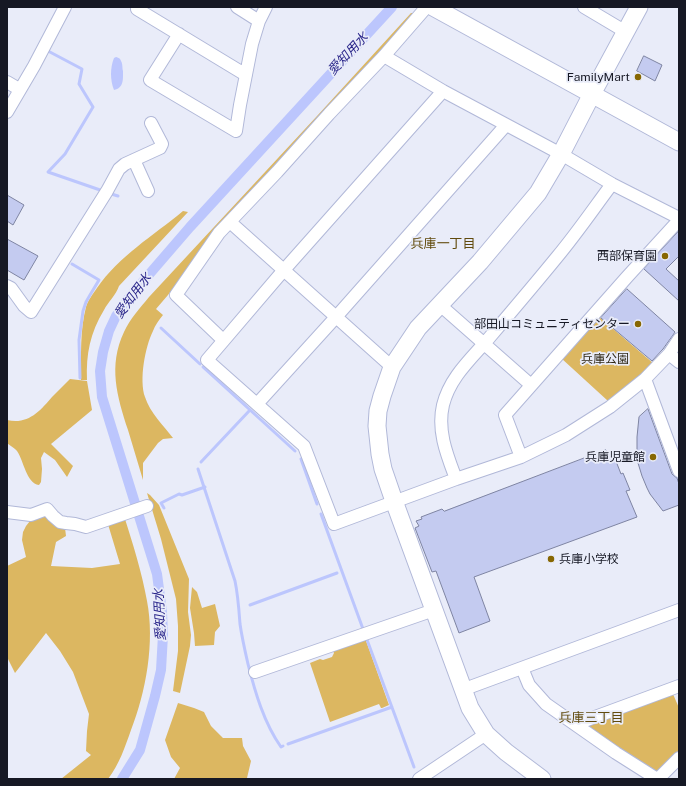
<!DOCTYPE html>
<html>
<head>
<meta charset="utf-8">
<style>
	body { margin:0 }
	#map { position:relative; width:686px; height:786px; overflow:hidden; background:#e9ecf9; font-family:"Public Sans",sans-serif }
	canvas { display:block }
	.frame { position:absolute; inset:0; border:8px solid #161824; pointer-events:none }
</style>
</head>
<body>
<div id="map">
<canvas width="686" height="786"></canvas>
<div class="frame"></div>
</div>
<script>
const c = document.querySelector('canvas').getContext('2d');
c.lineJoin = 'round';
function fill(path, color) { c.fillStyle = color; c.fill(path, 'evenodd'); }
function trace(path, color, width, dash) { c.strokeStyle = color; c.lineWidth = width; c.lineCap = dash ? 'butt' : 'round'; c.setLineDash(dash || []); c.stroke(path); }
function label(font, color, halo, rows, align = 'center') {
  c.font = font + ' "Public Sans","Noto Sans JP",sans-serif'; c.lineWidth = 3.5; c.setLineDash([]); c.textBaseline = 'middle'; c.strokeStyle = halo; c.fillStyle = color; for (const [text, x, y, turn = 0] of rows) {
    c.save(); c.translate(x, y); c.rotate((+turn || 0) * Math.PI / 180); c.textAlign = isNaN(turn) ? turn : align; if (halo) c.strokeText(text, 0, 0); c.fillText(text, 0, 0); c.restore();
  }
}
const green = new Path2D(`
	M411 13H416L196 257 168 295 156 309 163 315C159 320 155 325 153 331 145 347 139 380 145 397 150 413 164 426 173 438L163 439 158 443 143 463V480C138 463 133 447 128 430 117 396 108 366 124 332 130 319 140 308 149 297L317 116Z
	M183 211 188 212 119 286C116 295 108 302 104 310 90 333 86 354 87 380H81C81 355 80 330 86 307 88 300 93 294 97 288 119 256 153 236 183 211Z
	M598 316 653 363 632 383 608 401 561 358Z
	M70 379 87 381 92 410 51 444 73 466 67 477 55 460 44 452 41 458 42 469 41 482 39 485C26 483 24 461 17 451 15 448 10 446 7 443V420C28 425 40 411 52 397 58 391 64 385 70 379Z
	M147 493 150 495 159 505 189 579 188 612 191 635 190 646 180 693 173 691 178 651V626L176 599 161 539Z
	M47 512 65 528 66 536 56 542 51 566 92 568 120 564 107 521 124 516C133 544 142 573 147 601 155 642 146 692 131 730 125 747 119 765 108 779H61L91 755 86 751 87 731 89 714 73 672 60 651 46 633 15 673 7 657V566L26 557 22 540 23 532 26 526 34 516Z
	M192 587 197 592 202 608 215 604 220 626 215 632 214 645 195 646 194 633 190 608Z
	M365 638 389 705 382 708H381L379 704 330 722 310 663 320 659 323 660 332 657 334 653 332 649Z
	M673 694 679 708V752L659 771H653L589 729V724Z
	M178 703 194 708 204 712 211 726 223 738H242L243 746 251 761 247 778 245 779H174L180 768 171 757 165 740Z`);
const water = new Path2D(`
	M116 57C119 58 120 58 121 61 123 64 122 68 123 71 123 79 124 88 114 90 110 80 110 68 114 58Z`);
const stream = new Path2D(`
	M48 51 82 69 79 84 93 107 65 154 48 172 103 191
	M108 193 118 196
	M72 264 99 280 90 295 86 302 83 311 79 340 80 378
	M161 328 200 364
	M203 367 295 451
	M301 459 317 504
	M201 462 250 410
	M198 469 235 581C238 595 239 610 240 624 242 638 245 651 248 664 255 692 264 723 281 747L283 746
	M164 508 161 503 179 494 182 495 205 487
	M321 514 363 629
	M250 605 337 573
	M366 637 414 767
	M288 744 392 707`);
const canal = new Path2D(`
	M122 779 140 750 155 696 161 670 163 635 162 612 157 574 102 397 100 371 103 352 109 331 116 316 127 300 190 227 392 7`);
const building = new Path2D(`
	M644 56 662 65 655 81 637 71Z
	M7 195 24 205 13 225 7 221Z
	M679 231V256L666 269 679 281V301L644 269Z
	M7 239 38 256 24 280 7 270Z
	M627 289 675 332 673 335 663 349 652 361 601 318Z
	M648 409 672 474 674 476 677 478 679 484V505L663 511 650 494 647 488 642 476 638 463 637 450V437L639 417Z
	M606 450 608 452 612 451 621 474 623 473 630 490 626 491 637 517 474 577 490 621 459 633 436 571 432 572 415 528 419 526 416 521 422 519 421 517 442 509 444 511Z`);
const street = new Path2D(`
	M138 7 137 9 246 75
	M237 7 259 21
	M584 7 626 32
	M179 34 150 80 236 131 240 105 252 44 259 21 266 7
	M384 56 443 91 561 154 612 184 679 218
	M7 82 19 89
	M443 91 283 271 207 360 304 446 334 524 456 479 521 457 566 435 610 407 645 379 669 354 679 339
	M7 112 34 66 65 7
	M134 160 148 191
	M230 222 392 367
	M7 286 11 288 24 306 31 312 107 191 119 169 125 164 160 148 162 144 151 123
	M440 305 531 385
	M223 340 176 295 219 233 277 172 329 114 384 56 424 10V7
	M669 354 679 362
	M645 379 679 471
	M257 404 336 317 506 125
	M521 457 505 415 627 277 679 220
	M456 479C447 455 437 431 443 405 450 377 471 359 489 338 512 311 535 284 557 257 577 233 594 208 612 184
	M7 512 31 515 47 509 53 516 60 522 66 523 75 524 86 527 147 506
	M522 668 529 685 546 704 616 753 657 779
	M255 672 434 610
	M462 690 679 610
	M576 724 679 686
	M419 779 486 734
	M658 779 679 758`);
const secondary = new Path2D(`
	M433 7 679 142
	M542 779 506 752 486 734 470 708 394 501 383 469 380 454 377 426 378 411 382 396 392 367 418 328 480 262 538 193 561 154 592 94 639 7`);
const markers = [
	[638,77,4,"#876702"],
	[665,256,4,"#876702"],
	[638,324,4,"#876702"],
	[653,457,4,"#876702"],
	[551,559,4,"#876702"]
];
const poiNames = [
	["FamilyMart",630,77],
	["西部保育園",657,256],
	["部田山コミュニティセンター",630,324],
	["兵庫児童館",645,457],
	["兵庫小学校",559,559,"left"]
];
const parkNames = [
	["兵庫公園",605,359]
];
const waterNames = [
	["愛知用水",348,54,-47],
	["愛知用水",133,296,-53],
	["愛知用水",160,615,-93]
];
const neighbourhoodNames = [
	["兵庫一丁目",443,244],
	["兵庫三丁目",591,718]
];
fill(green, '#dcb761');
fill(water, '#bcc6fd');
trace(stream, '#bcc6fd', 3);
trace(canal, '#bcc6fd', 10);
fill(building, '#c4cbf0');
trace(building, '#7e84a2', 1);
trace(street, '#b1b8d8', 14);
trace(secondary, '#b1b8d8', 19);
trace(street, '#fff', 12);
trace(secondary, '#fff', 17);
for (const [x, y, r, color] of markers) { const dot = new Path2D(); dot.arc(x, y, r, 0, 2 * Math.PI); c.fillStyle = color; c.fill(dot); trace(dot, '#e9ecf9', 1.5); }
label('12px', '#161824', '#e9ecf9', poiNames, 'right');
label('12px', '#302816', '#e9ecf9', parkNames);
label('italic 13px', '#2b278b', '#e9ecf9', waterNames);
label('13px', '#614a0d', '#e9ecf9', neighbourhoodNames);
</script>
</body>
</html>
